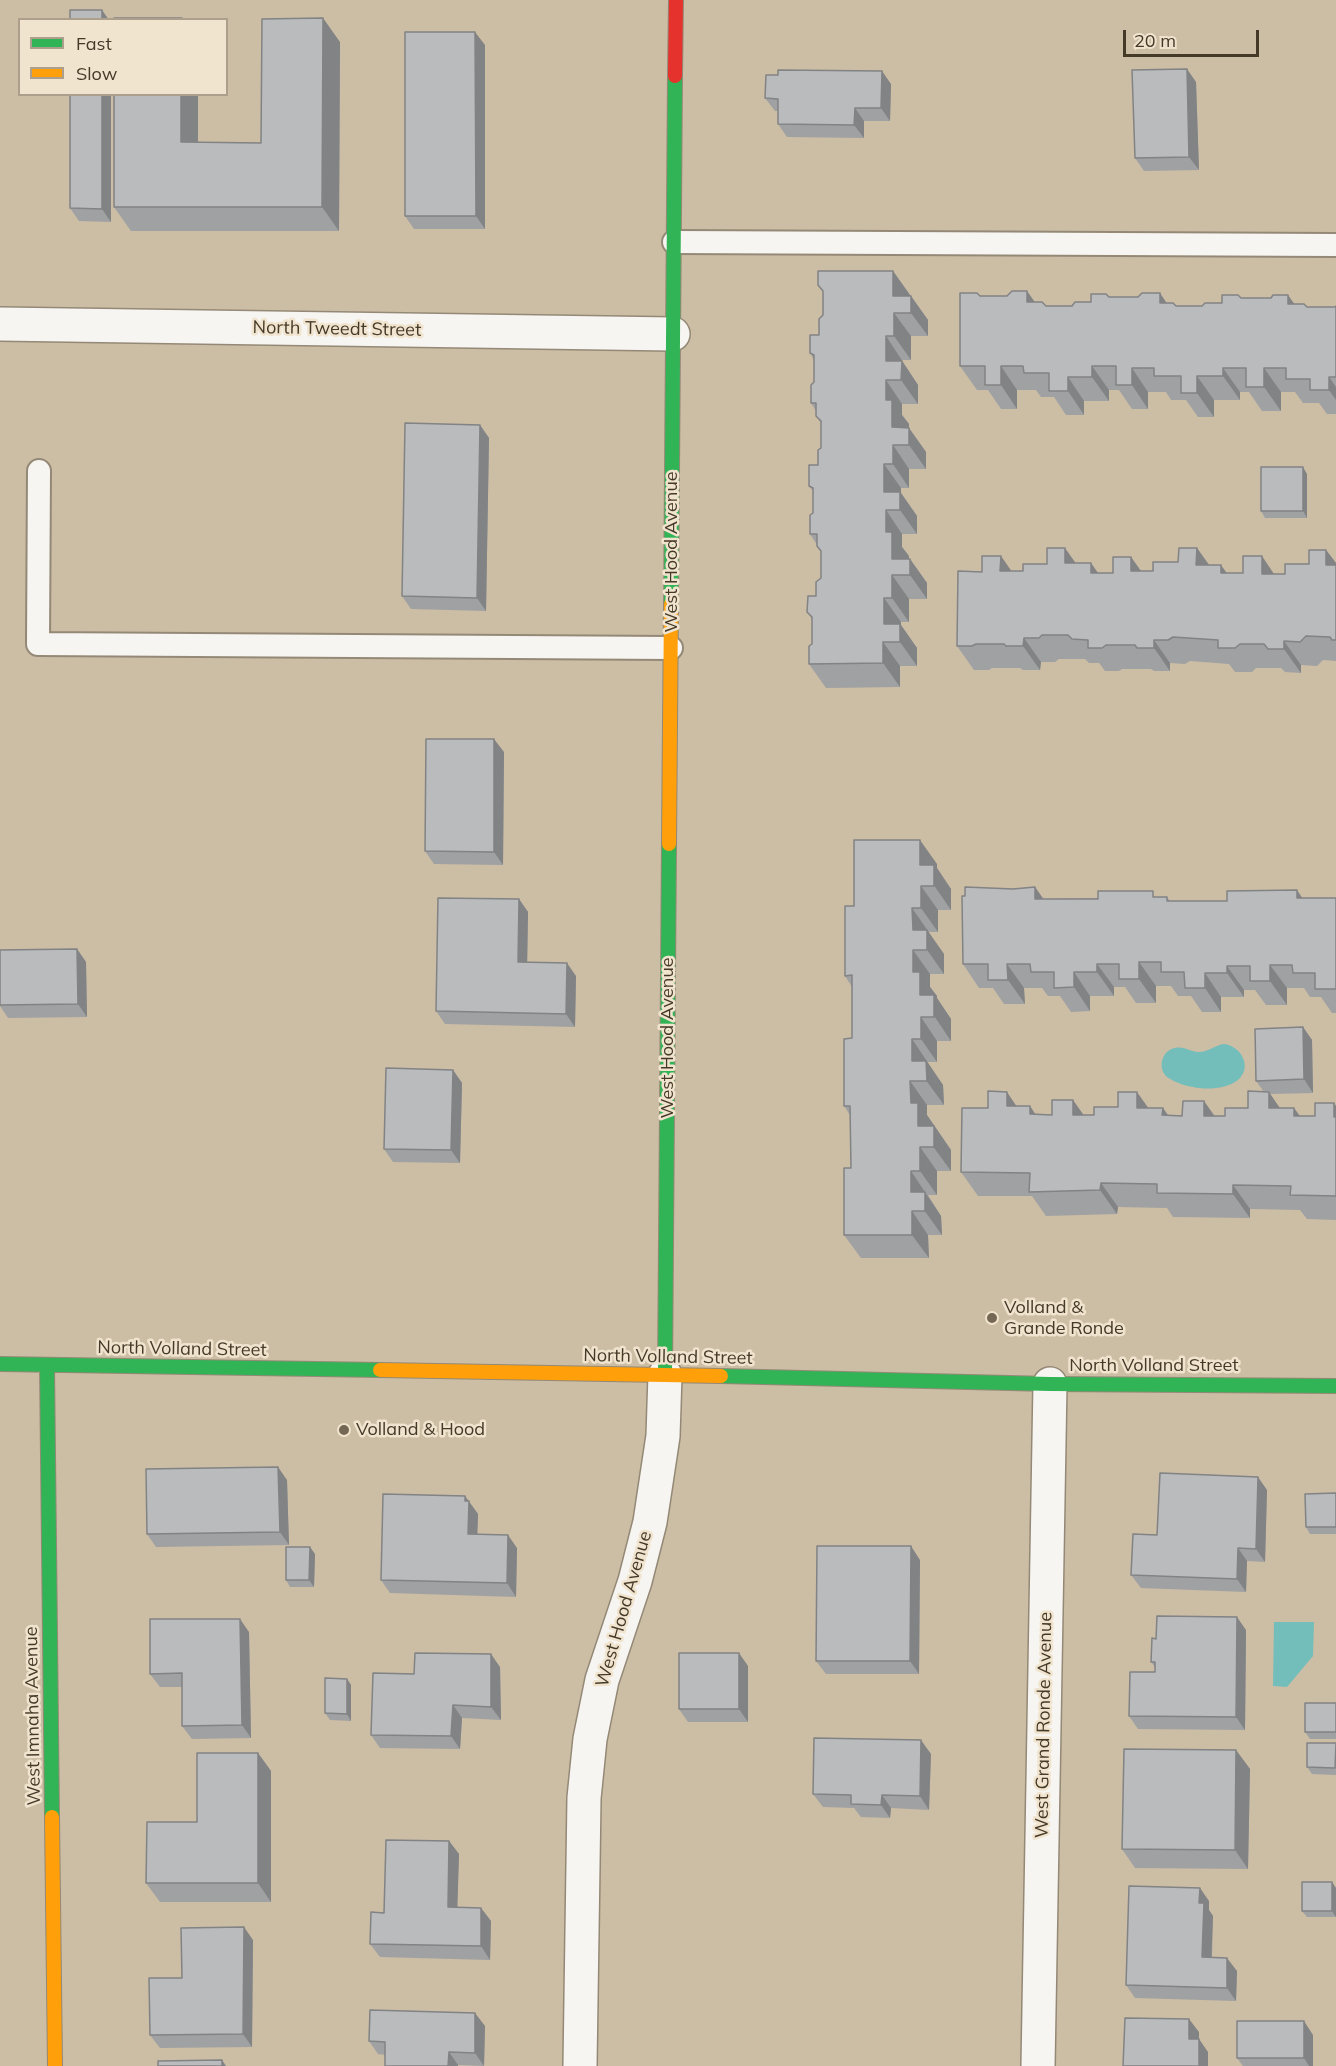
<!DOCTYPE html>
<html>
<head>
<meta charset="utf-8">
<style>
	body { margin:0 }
	#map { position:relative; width:1336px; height:2066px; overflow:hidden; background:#ccbda5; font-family:Mulish,sans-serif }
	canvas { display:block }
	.legend { position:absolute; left:18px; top:18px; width:210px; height:78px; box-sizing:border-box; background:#f1e4ce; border:2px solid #aca08c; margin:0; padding:8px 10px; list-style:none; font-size:18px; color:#453a28 }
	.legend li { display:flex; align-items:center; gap:12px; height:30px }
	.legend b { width:30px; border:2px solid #aca08c }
	.scale { position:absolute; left:1123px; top:30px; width:136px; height:27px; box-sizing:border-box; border:3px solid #453a28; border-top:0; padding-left:8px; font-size:18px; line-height:21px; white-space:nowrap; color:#453a28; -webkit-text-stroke:4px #f1e4ce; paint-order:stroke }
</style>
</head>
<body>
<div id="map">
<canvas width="1336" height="2066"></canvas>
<ul class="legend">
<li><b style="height:8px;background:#30b455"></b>Fast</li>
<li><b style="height:8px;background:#ff9f0a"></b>Slow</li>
</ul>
<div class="scale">20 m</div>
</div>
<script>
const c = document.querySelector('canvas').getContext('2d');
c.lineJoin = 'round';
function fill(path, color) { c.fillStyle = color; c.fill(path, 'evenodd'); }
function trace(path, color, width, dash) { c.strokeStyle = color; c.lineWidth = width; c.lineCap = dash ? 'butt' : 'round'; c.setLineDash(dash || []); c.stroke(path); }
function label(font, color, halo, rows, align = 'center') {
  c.font = font + ' Mulish,sans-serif'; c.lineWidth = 5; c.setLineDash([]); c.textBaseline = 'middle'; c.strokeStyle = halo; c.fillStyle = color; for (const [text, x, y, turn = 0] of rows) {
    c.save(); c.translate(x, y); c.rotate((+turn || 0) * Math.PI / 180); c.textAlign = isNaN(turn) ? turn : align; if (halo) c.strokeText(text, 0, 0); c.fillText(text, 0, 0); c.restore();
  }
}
const water = new Path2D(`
	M1224 1044C1241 1046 1253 1067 1238 1080 1227 1089 1206 1090 1193 1087 1185 1086 1174 1082 1167 1077 1157 1068 1162 1050 1175 1048 1183 1046 1190 1051 1197 1052 1207 1053 1215 1045 1224 1044Z
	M1274 1622H1314L1313 1656 1287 1687 1273 1686Z`);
const lane = new Path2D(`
	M674 242 1336 245
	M39 471 38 644 671 648`);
const street = new Path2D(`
	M0 324 673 334
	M580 2066 584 1798 590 1739 602 1680 635 1581 650 1522 663 1436 665 1375
	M1038 2066 1050 1384`);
const fast = new Path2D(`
	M671 604 675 76
	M0 1364 380 1370
	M47 1365 52 1817
	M665 1375 669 844
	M721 1376 1050 1384 1336 1386`);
const slow = new Path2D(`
	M669 844 671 604
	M380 1370 721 1376
	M52 1817 55 2066`);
const jam = new Path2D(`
	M675 76 676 0`);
const wall = new Path2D(`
	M340 42 339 231H131L114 207 198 143H261Z
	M485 45V229H414L405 216Z
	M1196 82 1199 170 1144 171 1135 158Z
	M891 84 890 121H864V138L787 137 778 124V111H775L765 98Z
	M70 94H111V222L79 221 70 208Z
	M893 271 928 320V336H911V360H902V362L918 385V404H902V415L909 424V428L926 452V469H909V488H901V493L917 516V534H902V547L909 556V559H910L927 583V599H909V622H901V625L917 648V666H900V687L826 688 809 664 812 644V619L807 612 816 596 821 578V551L810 534 813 513V491L809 486 818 465 821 448V423L816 416V411L811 403 814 382V360L810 353 819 335 823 315V292L818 285Z
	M980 296 1035 302 1046 306H1072L1091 302 1109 297 1167 303 1176 306H1202L1222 303 1241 298 1294 304 1307 307H1335L1336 306V414H1327L1319 403H1303L1295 392H1281V411H1262L1249 392H1240V400H1214V417H1198L1186 400H1171L1166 392H1148V409H1132L1119 390H1109V401H1084V415H1066L1054 397H1041L1036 390H1017V409H1001L988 390H977L960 366Z
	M480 425 489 438 486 611 411 609 402 596Z
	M1307 474V518H1265L1261 511Z
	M1197 548 1209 565 1227 573 1274 574H1285L1309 564 1326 550 1336 563V661L1323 660 1317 666 1301 665V673L1285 672 1281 668H1256L1252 672H1235L1229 664 1190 661 1185 664 1170 663V671H1154L1151 669H1122L1119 671H1105L1099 663H1089L1085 659H1059L1055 662H1041L1040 670H1023L1020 668H992L989 670H974L957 646 1012 571H1023L1076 563 1098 573H1113L1131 557 1141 571H1153L1178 562Z
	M504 752 503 865 434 864 425 851Z
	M937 864V868L951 889V910H938V932H929V934L944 954V974H930V987L937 996V998L951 1019V1041H937V1062H928V1064L943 1085 944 1105H927V1115L951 1150V1171H937V1195H928L941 1216 942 1235H928L929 1258H861L844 1235 851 1168 850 1115 844 1106 852 1038V987L845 976 854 906Z
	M1035 887 1043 899 1167 897 1170 901H1227L1302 898H1336V1013H1332L1321 997H1310L1304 988H1287V1005H1266L1255 990H1244V997H1221V1012H1202L1191 996H1178L1171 986H1156V1003H1136L1125 987H1114V996H1090V1011L1071 1012 1060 996H1048L1042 988H1024L1025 1004H1004L993 988H979L963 964 965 896 1013 889Z
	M519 899 528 912 527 962 576 976 575 1027 445 1024 436 1011Z
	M77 949 86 962 87 1017 8 1018 0 1006V950Z
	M1303 1027 1312 1040 1313 1093 1270 1094 1280 1108H1294L1300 1116H1315L1334 1103 1336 1106V1220L1307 1219 1300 1210 1250 1209V1218L1173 1217 1167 1208 1118 1207 1117 1214 1046 1216 1032 1196H978L961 1172 1017 1106 1035 1114 1052 1115 1073 1100 1083 1115H1094L1148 1108H1163L1168 1115 1225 1116 1248 1108 1264 1092 1256 1081Z
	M453 1070 462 1083 460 1163 393 1162 384 1149Z
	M287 1480 289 1545 156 1547 147 1534Z
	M1267 1490 1265 1562 1247 1561 1246 1592 1141 1588 1131 1575 1157 1535Z
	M1336 1493V1534H1310L1306 1527Z
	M465 1496 478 1514 477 1534 517 1548 516 1597 390 1593 381 1580Z
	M315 1554 314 1587H290L286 1580Z
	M920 1560 919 1674H826L816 1661Z
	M1246 1630 1245 1730 1138 1729 1129 1716 1155 1672V1667L1151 1662 1156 1639Z
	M249 1632 251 1738 192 1739 182 1726V1687H160L150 1674Z
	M748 1666V1722H688L679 1709Z
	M500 1667 501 1720 462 1718 460 1749 380 1748 371 1735 414 1674Z
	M347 1679 351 1685V1721L330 1720 325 1713Z
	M1336 1703V1739H1310L1305 1732Z
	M1336 1743V1775L1312 1774 1307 1767Z
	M1236 1750 1250 1769 1248 1869 1135 1868 1122 1849Z
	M258 1753 271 1771V1902H160L146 1883 197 1822Z
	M931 1754 929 1810 891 1808 890 1818 861 1817 854 1808 823 1807 813 1794Z
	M449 1841 459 1854 457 1907 481 1908 491 1921 490 1960 380 1957 370 1944 384 1913Z
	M1332 1882 1336 1888V1917H1307L1302 1911Z
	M1209 1901V1910L1213 1916 1212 1957 1237 1971 1236 2001 1135 1998 1126 1985Z
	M253 1940 252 2047 160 2048 150 2035Z
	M485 2026 484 2066 458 2065 378 2054 369 2041Z
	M1313 2035V2066H1243L1237 2058Z`);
const shadedWall = new Path2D(`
	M102 10 109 20H102Z
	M323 18 340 42 339 231 322 207Z
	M475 32 485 45V229L476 216Z
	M1187 69 1196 82 1199 170 1189 157Z
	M882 71 891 84 890 121 881 108Z
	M102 94H111V222L102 209Z
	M181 94H198V166L181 142Z
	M855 108 864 121V138L854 125Z
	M893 271 910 295V313L893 296Z
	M1027 291 1044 315 1027 302Z
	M1160 293 1176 317 1160 303Z
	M1288 295 1305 319 1288 304Z
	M911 296 928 320V336L911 313Z
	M894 313 911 336V360L894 336Z
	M886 336 918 385V404L901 380 886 361Z
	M1001 366 1017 390V409L1001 385Z
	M1092 366 1109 390V401L1092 377Z
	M1132 368 1148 392V409L1132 385Z
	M1223 368 1240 392V400L1223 376Z
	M1264 368 1281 392V411L1264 387Z
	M1197 376 1214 400V417L1197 393Z
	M1068 377 1084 401V415L1068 391Z
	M1329 377 1336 387V400L1329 390Z
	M886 380 902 404V415L909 424V445L892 427 886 400Z
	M480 425 489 438 486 611 477 598Z
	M909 428 926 452V469L909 445Z
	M893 445 909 469V488L893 464Z
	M884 464 901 488V493L917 516V534L900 510 884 492Z
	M1303 467 1307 474V518L1303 511Z
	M886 510 902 534V547L909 556V575L892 559 886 532Z
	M1065 548 1082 572 1065 563Z
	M1197 548 1214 572 1196 565Z
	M1326 550 1336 563V580L1326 565Z
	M1001 556 1017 579 1000 571Z
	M1262 556 1278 580 1262 574Z
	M1131 557 1148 581 1131 571Z
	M910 559 927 583V599L910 575Z
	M1091 563 1108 587 1091 573Z
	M1221 565 1238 589 1221 573Z
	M892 575 909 599V622L892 598Z
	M884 598 901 622V625L917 648V666L900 642 884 624Z
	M1024 638 1041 662 1040 670 1023 646Z
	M1154 640 1170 663V671L1154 648Z
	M1284 641 1301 665V673L1284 649Z
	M883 642 900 666V687L883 663Z
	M494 739 504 752 503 865 494 852Z
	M920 840 937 864V868L951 889V910L920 865Z
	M921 886 938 910V932L921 908Z
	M1035 887 1052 911 1035 899Z
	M1297 890 1313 914 1297 898Z
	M519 899 528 912 527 975 518 962Z
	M912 908 944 954V974L913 930Z
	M77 949 86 962 87 1017 78 1004Z
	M913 950 930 974V987L937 996V998L951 1019V1041L920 995 913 972Z
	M1139 962 1156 986V1003L1139 979Z
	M567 963 576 976 575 1027 566 1014Z
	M1007 964 1024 988 1025 1004 1008 980Z
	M1097 964 1114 987V996L1097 972Z
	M1270 965 1287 988V1005L1270 981Z
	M1227 966 1244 990V997L1227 973Z
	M1074 972 1090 996V1011L1074 987Z
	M1205 973 1221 997V1012L1205 988Z
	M921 1017 937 1041V1062L921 1039Z
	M1303 1027 1312 1040 1313 1093 1304 1079Z
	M912 1039 943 1085 944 1105 912 1061Z
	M453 1070 462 1083 460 1163 451 1150Z
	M910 1081 927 1105V1115L951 1150V1171L918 1126 911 1103Z
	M1007 1092 1023 1116 1007 1106Z
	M1137 1092 1154 1116 1137 1108Z
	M1269 1092 1285 1116 1269 1108Z
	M1073 1100 1090 1124 1073 1115Z
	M1204 1101 1221 1125 1204 1116Z
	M1334 1103 1336 1106V1120L1334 1117Z
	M1030 1106 1046 1130 1030 1114Z
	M1163 1108 1179 1132 1162 1115Z
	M1294 1108 1311 1132 1294 1116Z
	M920 1147 937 1171V1195L920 1171Z
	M911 1171 941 1216 942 1235 911 1192Z
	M1101 1183 1118 1207 1117 1214 1100 1190Z
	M1233 1185 1250 1209V1218L1233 1194Z
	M912 1211 928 1235 929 1258 912 1235Z
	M278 1467 287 1480 289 1545 280 1532Z
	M1258 1477 1267 1490 1265 1562 1256 1549Z
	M465 1496 478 1514 477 1547 468 1534Z
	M508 1535 517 1548 516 1597 507 1583Z
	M911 1546 920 1560 919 1674 910 1661Z
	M310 1547 315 1554 314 1587 309 1580Z
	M1238 1548 1247 1561 1246 1592 1237 1579Z
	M1237 1617 1246 1630 1245 1730 1236 1717Z
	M240 1619 249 1632 251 1738 242 1725Z
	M739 1653 748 1666V1722L739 1709Z
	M491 1654 500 1667 501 1720 491 1707Z
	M347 1679 351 1685V1721L347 1714Z
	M453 1705 462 1718 460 1749 451 1736Z
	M921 1740 931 1754 929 1810 920 1796Z
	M1236 1750 1250 1769 1248 1869 1235 1850Z
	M258 1753 271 1771V1902L258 1883Z
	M882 1795 891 1808 890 1818 881 1805Z
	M449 1841 459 1854 457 1920 448 1907Z
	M1332 1882 1336 1888V1917L1332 1911Z
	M1200 1888 1209 1901V1910L1213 1916 1211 1970 1202 1957 1199 1903Z
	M481 1908 491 1921 490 1960 481 1946Z
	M244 1927 253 1940 252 2047 243 2034Z
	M1227 1958 1237 1971 1236 2001 1227 1988Z
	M475 2013 485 2026 484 2066 475 2053Z
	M1189 2019 1199 2032V2052L1189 2039Z
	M1304 2021 1313 2035V2066H1309L1304 2058Z
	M1199 2039 1208 2052V2066H1199Z
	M449 2052 458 2065V2066H448Z
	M222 2060 226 2066H222Z`);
const building = new Path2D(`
	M70 10H102V20H70Z
	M114 18H182V20H114Z
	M323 18 322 207H114V94H181V142L261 143 262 19Z
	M405 32H475L476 216H405Z
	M1187 69 1189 157 1135 158 1132 70Z
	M778 70 882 71 881 108H855L854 125 778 124V99L765 98 766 75H778Z
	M70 94H102V209L70 208Z
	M818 271H893V296H911V313H894V336H886V361H902L901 380H886V400H892V427L909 428V445H893V464H884V492H900V510H886V532H892V559H910V575H892V598H884V624H900V642H883V663L809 664V646L812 644V617L807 612 808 596H816V582L821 578V551L817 546V534H810V515L813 513V488L809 486V465H818V450L821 448V421L816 416V403H811V385L814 382V355L810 353V335H819V319L823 315V291L818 285Z
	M1012 291H1027V302H1042L1046 306H1072L1075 302H1091V294H1106L1109 297H1138L1142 293H1160V303H1173L1176 306H1202L1205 303H1222V295H1238L1241 298H1271L1273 295H1288V304H1304L1307 307H1335L1336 306V377H1329V390H1310V379H1286V368H1264V387H1246V368H1223V376H1197V393H1181V376H1154V368H1132V385H1116V366H1092V377H1068V391H1049V373H1024L1023 366H1001V385H985V366H960V293H977L980 296H1007Z
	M405 423 480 425 477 598 402 596Z
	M1261 467H1303V511H1261Z
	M1047 548H1065V563H1091V573H1113V557H1131V571H1153V562H1178L1179 548H1197L1196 565H1221V573H1243V556H1262V574H1285V564H1309V550H1326V565H1336V640H1332L1330 637 1306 636 1300 642 1284 641V649H1268L1264 644H1240L1235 648H1218V640L1173 637 1168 640H1154V648H1137L1135 645H1106L1102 648H1088V640L1072 639 1068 635H1042L1039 638H1024L1023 646H1006L1004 644H976L972 646H957L958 571 982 572V556H1001L1000 571H1023V564H1047Z
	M426 739H494V852L425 851Z
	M854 840H920V865H934V886H921V908H912L913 930H927V950H913V972H920V995H934V1017H921V1039H912V1061H926L927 1081H910L911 1103H918V1126H934V1147H920V1171H911V1192H925V1211H912V1235H844V1168H851L850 1106H844V1039L852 1038V975L845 976V906H854Z
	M965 887 1013 889 1035 887V899H1098V891H1153V897H1167V901H1227V891L1297 890V898H1336V989H1315V973H1293L1292 965H1270V981H1250V966H1227V973H1205V988H1185L1184 972H1161V962H1139V979H1119V964H1097V972H1074V987L1054 988V972H1031L1030 964H1007L1008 980H988V964H963L962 896H965Z
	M438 898 519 899 518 962 567 963 566 1014 436 1011Z
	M77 949 78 1004 0 1005V950Z
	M1303 1027 1304 1079 1256 1081 1255 1029Z
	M386 1068 453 1070 451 1150 384 1149Z
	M988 1091 1007 1092V1106H1030V1114L1052 1115V1100H1073V1115H1094V1107H1118V1092H1137V1108H1163L1162 1115 1182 1116 1183 1101H1204V1116H1225V1108H1248V1091L1269 1092V1108H1294V1116H1315V1103H1334V1117H1336V1196L1290 1195 1291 1186 1233 1185V1194L1157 1193V1184L1101 1183 1100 1190 1029 1192 1030 1173 961 1172 962 1108H988Z
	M278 1467 280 1532 147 1534 146 1469Z
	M1160 1473 1258 1477 1256 1549 1238 1548 1237 1579 1131 1575 1133 1534 1157 1535Z
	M1336 1493V1527H1306L1305 1494Z
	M383 1494 465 1496V1501H469L468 1534 508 1535 507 1583 381 1580Z
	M817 1546H911L910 1661H816Z
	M286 1547H310L309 1580H286Z
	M1157 1616 1237 1617 1236 1717 1129 1716 1130 1672H1155V1662H1151L1152 1638 1156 1639Z
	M150 1619H240L242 1725 182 1726V1673L150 1674Z
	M415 1653 491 1654V1707L453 1705 451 1736 371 1735 373 1673 414 1674Z
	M679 1653H739V1709H679Z
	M325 1678 347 1679V1714L325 1713Z
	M1305 1703H1336V1732H1305Z
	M814 1738 921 1740 920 1796 882 1795 881 1805 851 1804V1795L813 1794Z
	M1307 1743H1336L1335 1768 1307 1767Z
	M1124 1749 1236 1750 1235 1850 1122 1849Z
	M197 1753H258V1883H146L147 1822H197Z
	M386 1840 449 1841 448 1907 481 1908V1946L370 1944 371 1912 384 1913Z
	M1302 1882H1332V1911H1302Z
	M1129 1886 1200 1888 1199 1903H1204L1202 1957 1227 1958V1988L1126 1985Z
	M244 1927 243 2034 150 2035 149 1978H182L181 1928Z
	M370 2010 475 2013V2053L449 2052 448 2066H385V2042L369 2041Z
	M1125 2018 1189 2019V2039H1199V2066H1123Z
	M1237 2021H1304V2058H1237Z
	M222 2060V2066H158V2061Z`);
const markers = [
	[992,1318,6,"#746854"],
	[344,1430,6,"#746854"]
];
const streetNames = [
	["North Tweedt Street",337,329,1],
	["West Hood Avenue",672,552,-90],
	["West Hood Avenue",668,1038,-90],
	["North Volland Street",182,1349,1],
	["North Volland Street",668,1357,1],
	["North Volland Street",1154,1366],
	["West Hood Avenue",624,1609,-74],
	["West Imnaha Avenue",33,1716,-91],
	["West Grand Ronde Avenue",1044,1725,-89]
];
const poiNames = [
	["Volland &",1004,1308],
	["Grande Ronde",1004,1329],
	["Volland & Hood",356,1430]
];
fill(water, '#73bebb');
trace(lane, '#948976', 26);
trace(street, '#948976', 36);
trace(fast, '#948976', 16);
trace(slow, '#948976', 16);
trace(jam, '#948976', 16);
trace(lane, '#f7f5f2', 22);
trace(street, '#f7f5f2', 33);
trace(fast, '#30b455', 14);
trace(slow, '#ff9f0a', 14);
trace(jam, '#e5322d', 14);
fill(wall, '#a0a1a3');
fill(shadedWall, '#828384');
fill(building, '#babbbd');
trace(building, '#828384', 1.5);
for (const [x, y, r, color] of markers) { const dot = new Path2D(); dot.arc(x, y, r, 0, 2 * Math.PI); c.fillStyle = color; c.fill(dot); trace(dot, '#f1e4ce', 2); }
label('18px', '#453a28', '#f1e4ce', streetNames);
label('18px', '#453a28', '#f1e4ce', poiNames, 'left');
</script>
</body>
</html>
